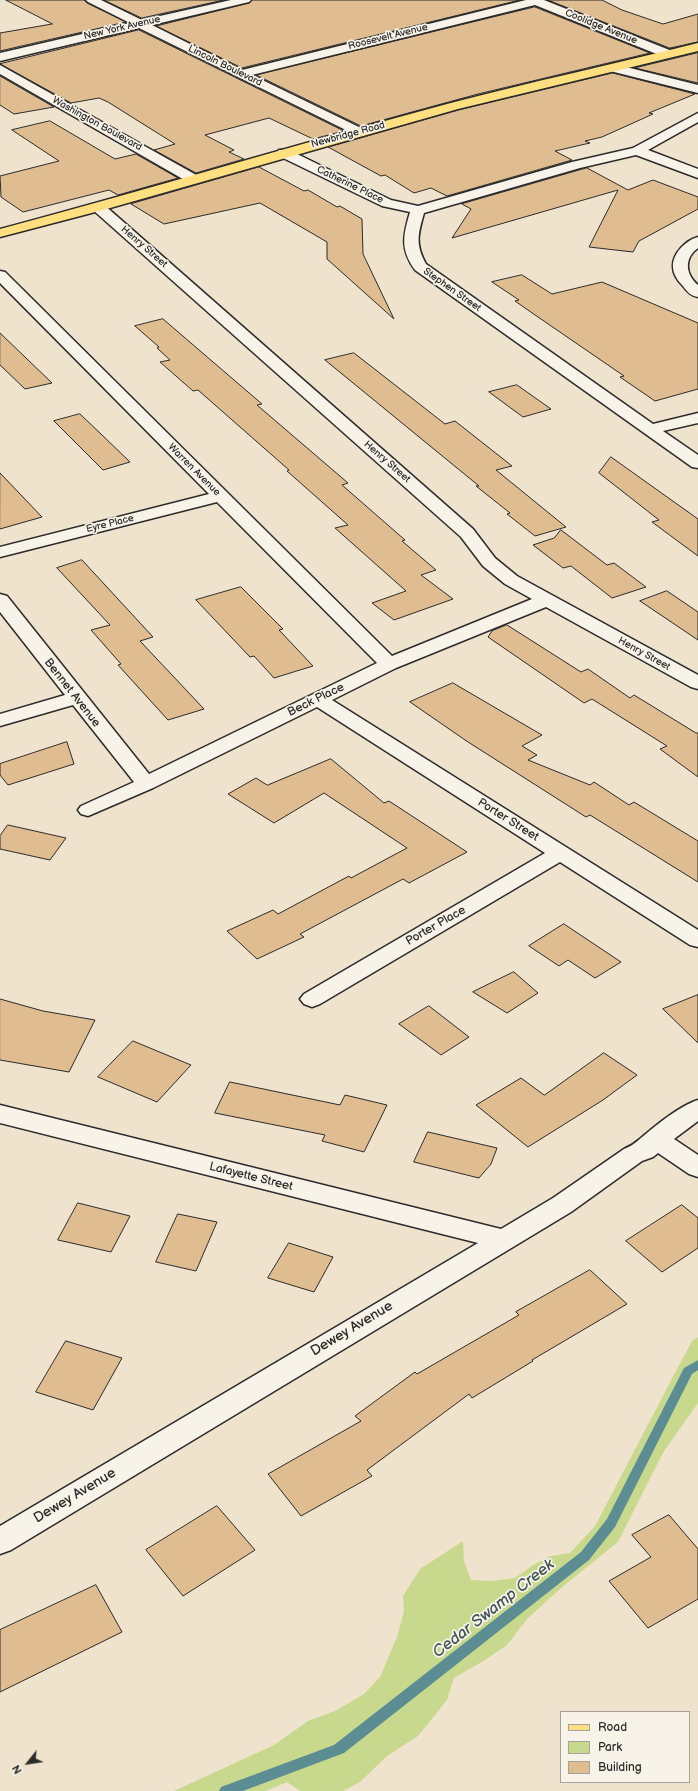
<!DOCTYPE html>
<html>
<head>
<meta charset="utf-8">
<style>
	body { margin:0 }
	#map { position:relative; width:698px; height:1791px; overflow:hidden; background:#f0e3ce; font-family:"Balsamiq Sans",sans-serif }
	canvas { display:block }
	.legend { position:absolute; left:560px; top:1711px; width:130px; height:72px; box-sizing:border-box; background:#f7f3e8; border:1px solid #a5a39c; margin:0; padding:5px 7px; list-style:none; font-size:12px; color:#2b2b2b }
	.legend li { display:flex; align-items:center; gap:8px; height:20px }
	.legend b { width:20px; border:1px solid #a5a39c }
	.north { position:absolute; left:8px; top:1743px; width:40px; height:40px; -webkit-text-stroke:3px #f7f3e8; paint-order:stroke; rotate:240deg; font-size:11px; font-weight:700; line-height:16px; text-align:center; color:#2b2b2b }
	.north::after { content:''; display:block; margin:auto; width:14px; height:18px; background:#2b2b2b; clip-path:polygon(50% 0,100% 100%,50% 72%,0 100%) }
</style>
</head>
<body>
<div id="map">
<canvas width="698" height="1791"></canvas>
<ul class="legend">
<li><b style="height:5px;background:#ffdf80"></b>Road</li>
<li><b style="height:11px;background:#c8d98e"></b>Park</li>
<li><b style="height:11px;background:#dfbd91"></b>Building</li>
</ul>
<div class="north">N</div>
</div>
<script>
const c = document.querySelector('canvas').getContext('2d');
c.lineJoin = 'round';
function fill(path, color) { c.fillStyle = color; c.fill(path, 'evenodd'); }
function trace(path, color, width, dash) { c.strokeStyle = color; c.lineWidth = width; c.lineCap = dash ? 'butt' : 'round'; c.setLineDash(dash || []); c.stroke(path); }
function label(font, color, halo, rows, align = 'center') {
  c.font = font + ' "Balsamiq Sans",sans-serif'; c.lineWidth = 3.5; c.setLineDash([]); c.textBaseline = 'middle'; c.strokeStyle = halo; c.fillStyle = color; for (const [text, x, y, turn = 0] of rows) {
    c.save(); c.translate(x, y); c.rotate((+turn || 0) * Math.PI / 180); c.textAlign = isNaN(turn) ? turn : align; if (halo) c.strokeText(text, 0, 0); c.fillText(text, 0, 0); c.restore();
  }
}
const green = new Path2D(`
	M698 1337V1403L664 1451 618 1542 561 1588 527 1619 507 1645 485 1660 454 1678 447 1700 418 1736 387 1756 360 1782 343 1791H300L287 1782 266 1791H174L274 1745 308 1721 335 1711 364 1694 380 1677 397 1637 404 1611 403 1596 420 1569 463 1541 464 1561 471 1580 491 1581 515 1578 533 1565 551 1556 570 1553 595 1526 676 1371 692 1341Z`);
const stream = new Path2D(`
	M698 1360V1370L692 1374 615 1527 589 1560 344 1753 243 1791H219L221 1787 334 1745 581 1552 607 1519 684 1368Z`);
const building = new Path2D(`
	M6 0H84L87 3 126 22 0 51V33L52 24Z
	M104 0H224L142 18Z
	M252 0H520L242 68 156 26 249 3Z
	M548 0H602L622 10 663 24 698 14V42L670 48Z
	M535 7 650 53 478 94 361 126 256 75Z
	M139 30 344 131 313 139 269 118 205 135 234 150 229 152 244 159 196 173 154 150 175 144 108 102 99 98 71 103 0 64Z
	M698 53V83L635 68Z
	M613 73 695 94 649 113 653 114 602 137 585 141 590 143 555 151 572 160 447 196 431 188 414 193 385 175 381 176 328 147 458 110Z
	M0 76 54 107 14 114 0 105Z
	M50 121 115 159 136 154 178 178 118 195 109 190 23 212 1 197 0 176 59 161 12 130Z
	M259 167 304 191 308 190 337 207 340 206 362 219 363 254 394 319 327 259V242L260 203 164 224 131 204Z
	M587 168 628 190 653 180 698 197V209L639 241 633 252 589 247 618 190 452 238 471 209 462 204Z
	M522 275 552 294 602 282 698 323V389L655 401 620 377 624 376 538 317 515 301 519 300 492 282Z
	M163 319 262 404 257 405 348 483 342 485 405 540 402 541 436 570 421 575 453 599 394 620 372 603 406 591 335 528 348 525 287 471 289 470 198 390 193 391 160 362 170 360 157 348 159 347 135 326Z
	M0 333 52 383 25 389 0 365Z
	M354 353 445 424 455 421 512 466 496 470 566 527 535 536 507 514 510 513 476 486H479L325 360Z
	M517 385 551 409 523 417 489 392Z
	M80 414 102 435 130 462 103 470 54 421Z
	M611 457 698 519V556L652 522 659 520 599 473Z
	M0 473 42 517 0 529Z
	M561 530 607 565 614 563 646 587 612 598 571 566 563 568 533 545 554 538Z
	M82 560 153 637 140 641 204 709 168 720 118 665 121 664 91 630 110 625 57 568Z
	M241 587 283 629 279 630 313 666 274 678 254 656 250 657 196 600Z
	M667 591 698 612V640L640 601Z
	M507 625 581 672 588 669 630 698 634 695 696 733H698V777L660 749 667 746 592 699 584 703 488 637 492 631Z
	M453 683 542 735 522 746 537 755 528 760 590 785 594 782 629 805 634 802 698 841V882L590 815 586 817 468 742 410 702Z
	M67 742 74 764 8 785 0 775V764Z
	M331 759 384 803 389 801 467 852 409 883 403 879 300 934 304 937 257 959 227 931 273 910 278 914 349 876 351 878 407 848 324 793 274 823 228 794 256 778 267 785Z
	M8 825 66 838 50 860 0 849V836Z
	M564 924 621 962 595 978 568 960 559 966 529 946Z
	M514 972 538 993 507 1013 473 992Z
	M698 995V1043L663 1009Z
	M0 999 43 1011 95 1020 69 1072 0 1060Z
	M429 1006 469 1037 441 1055 399 1024Z
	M133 1041 191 1065 157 1102 98 1077Z
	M604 1053 637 1075 603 1100 528 1147 476 1105 521 1078 544 1095Z
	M230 1082 340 1105 345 1095 387 1105 364 1152 322 1141 325 1135 215 1113Z
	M428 1132 497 1148 491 1164 479 1178 414 1162Z
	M78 1203 130 1216 111 1252 58 1240Z
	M682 1205 698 1218V1248L662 1272 626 1241Z
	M178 1214 217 1222 196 1271 156 1262Z
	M289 1243 333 1257 314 1292 268 1278Z
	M590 1270 627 1304 532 1360 533 1361 472 1398 469 1394 367 1470 372 1476 301 1516 268 1474 361 1421 355 1416 415 1372 417 1374 519 1315 516 1312Z
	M66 1341 122 1358 93 1410 36 1392Z
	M217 1506 255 1550 183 1596 146 1550Z
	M669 1515 698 1549V1599L648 1628 609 1581 651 1557 632 1535Z
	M96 1585 122 1632 0 1692V1630Z`);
const minor = new Path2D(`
	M86 0H101L142 20 231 0H251L249 2 152 25 242 70 526 0H544L672 51 674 54 672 57H664L535 5 252 75 363 129 364 132 363 135 358 136 139 28 0 61V53L130 23 88 2Z
	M614 64 698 85V93L610 71 608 68 610 65Z
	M0 65 198 176 200 179 198 182H188L0 74Z
	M698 113V122L648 150 698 169V178L636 155 580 168 424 213C418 234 415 244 426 264L653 424 698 413V423L663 431 698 455V468L692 467 415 270C400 249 403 236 410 212L382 206 279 156 277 153 279 150H289L391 200 418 206 572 162 633 148Z
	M98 203 103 204 473 529 495 558 517 576 698 675V689L691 687 546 607 396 668 332 700 698 930V947L690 945 560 862 320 1004 312 1007 304 1004 300 999 304 994 545 853 317 707 153 788 88 816 81 814 78 810 81 806 134 782 73 705 0 726V714L65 695 0 612V594L7 596 149 774 377 663 217 502 0 557V547L209 494 0 283V271L5 272 392 656 532 599 505 584 483 566 461 537 93 210 91 207 93 204Z
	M698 237V248C684 258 685 274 698 285V297C691 296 687 292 683 286 678 281 673 274 673 267 672 254 686 240 698 237Z
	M698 1100V1121L674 1139 698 1155V1177L689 1174 658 1153 653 1157 642 1161 571 1212 11 1550 0 1554V1526L478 1243 0 1123V1105L501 1229 553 1198 624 1149C636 1144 638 1140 647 1133 660 1122 682 1105 698 1100Z`);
const major = new Path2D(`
	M698 43V51L458 109 103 210 0 237V229C150 189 298 144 447 104 530 82 615 64 698 43Z`);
const farStreetnames = [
	["Coolidge Avenue",601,27,22],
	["New York Avenue",122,28,-13],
	["Roosevelt Avenue",388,37,-14],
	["Lincoln Boulevard",225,66,26],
	["Washington Boulevard",97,124,29],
	["Newbridge Road",348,135,-15],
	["Catherine Place",350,185,26],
	["Henry Street",144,247,41],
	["Stephen Street",452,290,35],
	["Henry Street",387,462,41],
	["Warren Avenue",194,470,45],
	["Eyre Place",110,524,-14],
	["Henry Street",644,654,29]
];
const streetNames = [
	["Bennet Avenue",72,693,52],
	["Beck Place",316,700,-26],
	["Porter Street",508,820,32],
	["Porter Place",436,926,-30],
	["Lafayette Street",251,1177,14]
];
const nearStreetnames = [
	["Dewey Avenue",352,1329,-31],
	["Dewey Avenue",75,1496,-31]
];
const nearWaternames = [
	["Cedar Swamp Creek",494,1609,-38]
];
fill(green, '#c8d98e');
fill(stream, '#5c8d93');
fill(building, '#dfbd91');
trace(building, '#2b2b2b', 1);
trace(minor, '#2b2b2b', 3);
trace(major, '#2b2b2b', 3);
fill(minor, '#f7f3e8');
fill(major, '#ffdf80');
label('10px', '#2b2b2b', '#f7f3e8', farStreetnames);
label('12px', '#2b2b2b', '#f7f3e8', streetNames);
label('14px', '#2b2b2b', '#f7f3e8', nearStreetnames);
label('italic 16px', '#405456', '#f7f3e8', nearWaternames);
</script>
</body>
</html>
